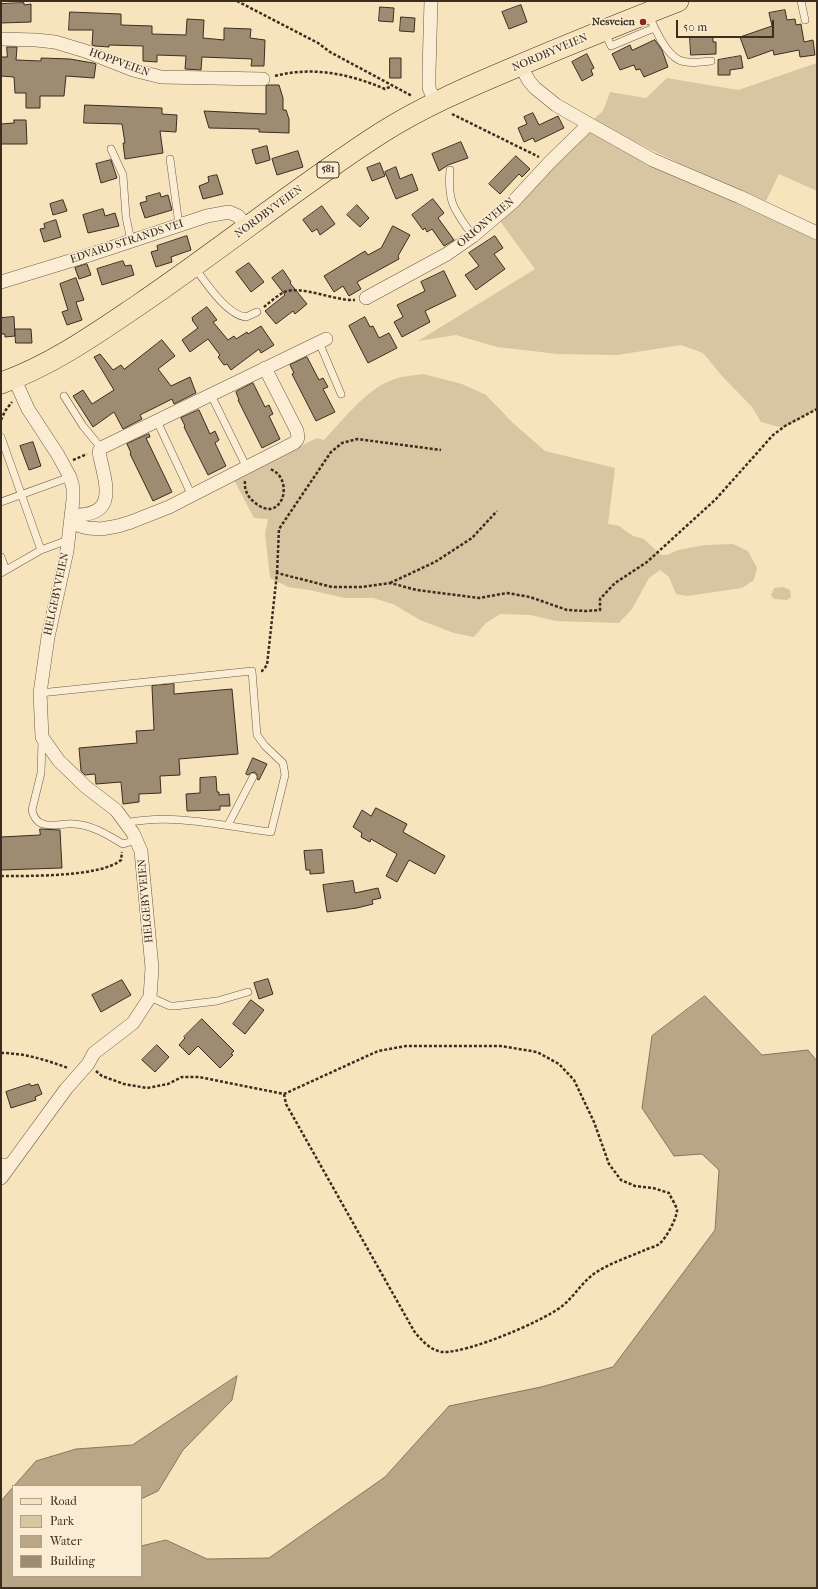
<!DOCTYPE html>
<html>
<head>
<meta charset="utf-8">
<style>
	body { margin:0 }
	#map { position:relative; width:818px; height:1589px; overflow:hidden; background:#f8e4bc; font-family:"IM FELL French Canon",serif }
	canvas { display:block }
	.frame { position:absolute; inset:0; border:2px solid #3b2d20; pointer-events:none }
	.legend { position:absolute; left:12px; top:1485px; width:130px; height:92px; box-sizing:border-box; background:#faedd3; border:1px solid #aea08b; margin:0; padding:5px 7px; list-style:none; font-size:12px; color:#3b2d20 }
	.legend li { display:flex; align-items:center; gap:8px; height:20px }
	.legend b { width:20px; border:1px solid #aea08b }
	.scale { position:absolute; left:676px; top:20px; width:98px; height:18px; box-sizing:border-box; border:2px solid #3b2d20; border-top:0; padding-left:5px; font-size:12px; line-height:14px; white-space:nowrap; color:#3b2d20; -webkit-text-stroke:3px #faedd3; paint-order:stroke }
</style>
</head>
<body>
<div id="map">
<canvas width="818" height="1589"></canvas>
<div class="frame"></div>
<ul class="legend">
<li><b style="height:5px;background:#f8e4bc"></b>Road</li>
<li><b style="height:11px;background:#d8c5a1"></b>Park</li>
<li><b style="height:11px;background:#b8a687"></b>Water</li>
<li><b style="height:11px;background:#9d8c71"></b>Building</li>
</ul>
<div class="scale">50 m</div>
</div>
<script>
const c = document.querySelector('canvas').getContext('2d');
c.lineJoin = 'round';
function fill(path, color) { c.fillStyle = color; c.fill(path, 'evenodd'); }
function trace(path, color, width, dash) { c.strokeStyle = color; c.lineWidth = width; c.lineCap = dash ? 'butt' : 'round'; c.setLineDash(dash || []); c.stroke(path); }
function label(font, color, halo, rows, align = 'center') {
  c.font = font + ' "IM FELL French Canon",serif'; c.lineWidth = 3; c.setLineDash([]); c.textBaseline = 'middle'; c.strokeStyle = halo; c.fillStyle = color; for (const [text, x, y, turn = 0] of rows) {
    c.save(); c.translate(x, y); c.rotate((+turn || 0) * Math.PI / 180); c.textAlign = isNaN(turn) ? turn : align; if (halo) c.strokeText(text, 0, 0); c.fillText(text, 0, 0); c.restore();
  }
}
const green = new Path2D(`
	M817 63V191L779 174 766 201C708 176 649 152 594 119L603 111 610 92 646 98 667 78 738 90Z
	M589 124 817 233V409L783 428 761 422 752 407 722 376 703 353 681 345 617 355 558 354 497 347 456 335 418 341 535 269 497 217Z
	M423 374 462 384 486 395 513 423 545 451 615 468 608 524 619 526 633 536 644 539 661 555H667L678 550 704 545 733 544 748 551 757 568 754 580 742 588 687 596 676 594 669 577 660 570 649 578 632 609 619 623 556 621 530 615 500 614 486 623 474 637 454 633 420 620 393 604 373 598H345L309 590 288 587 270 578 265 534 268 519 254 518 234 480 317 438 324 440C341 422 367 389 390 381 400 376 411 376 423 374Z
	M783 587 790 590 791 597 787 600 774 599 771 595 774 588Z`);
const water = new Path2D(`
	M705 996 762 1055 808 1050 817 1061V1588H1V1501L13 1487V1576H141V1546L166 1540 207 1559 269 1558 385 1477 449 1406 541 1387 613 1367 715 1230 719 1170 702 1154 674 1156 642 1108 652 1036Z
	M237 1376 232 1400 183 1450 158 1491 141 1499V1486H14L36 1461 76 1449 132 1445Z`);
const building = new Path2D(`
	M24 3V5L31 4V22L1 23V4Z
	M521 5 527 22 509 29 502 12Z
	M380 7 394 8 393 22 379 21Z
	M785 10 787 20 795 19 796 25 801 24 804 42 813 40 815 55 800 57 799 50 774 55 773 50 748 59 740 37 772 26 769 13Z
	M70 12 121 14V25L152 26V34L186 35 187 19 204 20 203 38 224 40V28L251 29 250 38 265 40 264 66H251L252 59 202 57 201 70 185 69 186 56 157 55V62L143 61V46L109 45V47L95 46 92 45 93 30H69Z
	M401 17 415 18 414 32 400 31Z
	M690 37H713V42H716V54L691 55Z
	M655 40 662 50 668 67 644 77 640 69 636 70 634 65 620 70 612 54 630 45 632 50Z
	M7 47H17L16 60 41 61V58L70 59 93 63 96 64 94 78 66 76 64 96H40V108H26V93H15L14 77 1 76V57H7Z
	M587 54 594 68 591 70 593 75 582 81 572 62Z
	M741 56 743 68 730 70V75H718V60Z
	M390 58H401V78H390Z
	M268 85H279L283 98V110H286L289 119V133L259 132V129L209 128 204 111 266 114V86Z
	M85 105 162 108V114L177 115 176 132 160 131 163 153 125 159 123 143H125L122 124 84 123Z
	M533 113 539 125 558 116 564 128 535 142 533 138 524 142 518 128 527 124 524 117Z
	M14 120H26L27 144H1V124L14 123Z
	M461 142 468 158 448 165 439 171 432 154Z
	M267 146 270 160 256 164 252 150Z
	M298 151 303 167 277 175 272 159Z
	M516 156 530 169 522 177 519 174 500 194 489 184Z
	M111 160 117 178 101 183 96 164Z
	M380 163 385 176 372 181 367 168Z
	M396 167 400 179 412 174 418 190 396 199 385 172Z
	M217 175 223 194 203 199 199 186 209 182 208 177Z
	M160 193 161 197 168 195 172 210 145 218 140 203 147 201 146 197Z
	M433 199 444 213 438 218 454 240 444 246 432 229 427 232 425 228 423 230 412 215Z
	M63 200 67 211 53 215 50 204Z
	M357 205 369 218 360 227 347 215Z
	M322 206 335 224 320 235 317 229 312 232 303 220Z
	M103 209 105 216 115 213 119 226 88 233 83 215Z
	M56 220 61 237 44 242 40 229 45 228 44 224Z
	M393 226 410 235 398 256 399 259 357 282 361 289 349 296 343 286 334 292 324 276 365 251 368 255 381 248Z
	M187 236 191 250 171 257 172 262 156 267 151 252 158 250 157 246Z
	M495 236 503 248 494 254 505 269 476 290 465 275 479 266 469 253Z
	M123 261 125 266 131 265 134 275 102 285 97 269Z
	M249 263 264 282 251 292 236 272Z
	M87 264 91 275 79 279 75 268Z
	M283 270 291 282 290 283 307 304 295 314 293 311 276 324 265 311 285 295 272 278Z
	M444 271 456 296 425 311 430 322 402 337 394 322 403 317 397 305 425 291 421 282Z
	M76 278 84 300 76 302 82 320 67 325 62 312 68 310 60 284Z
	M207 307 217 320 213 322 228 340 234 336 236 339 247 332 248 334 261 326 274 345 261 353 259 349 231 370 227 364 224 365 218 357 220 355 208 339 190 352 182 340 198 328 192 320 193 319 192 318Z
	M14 317 15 336 5 337V334H1V318Z
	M365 317 370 327 373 326 379 338 389 333 397 348 368 363 349 326Z
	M15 329H31L32 343H16Z
	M162 340 175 356 158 369 171 386 190 377 196 393 174 404 172 399 140 415 142 419 123 429 114 412 93 427 73 396 83 390 92 404 114 390 94 357 100 354 113 370 121 365 124 369Z
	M307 357 319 380 323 378 328 387 323 389 335 412 316 421 292 374 294 373 290 365Z
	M253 383 265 407 269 405 273 414 269 416 280 439 262 448 238 400H239L236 392Z
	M199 410 210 434 215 431 219 440 215 443 226 466 208 475 184 427 185 426 181 418Z
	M149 434 150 437 146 438 172 492 153 501 130 454 131 453 127 444Z
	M33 442 41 466 29 470 20 446Z
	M174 684V694L232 689 238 754 179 759 180 775 160 776 161 793 139 794V802L123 804 121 782 96 784 95 774 85 775 81 771 79 748 137 743 136 731 154 730 152 686Z
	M253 758 267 764 259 780 257 779V775L255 772 251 773 248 775 246 774Z
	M216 777 217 792H219V795L229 794 230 806H220V810L187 811 186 794 200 793V778Z
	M376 808 407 824 403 832 445 856 435 874 409 860 397 882 386 876 397 854 371 839 370 842 361 837 362 833 353 827 362 810 371 816Z
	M40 829 60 830 62 868 1 870V837L40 835Z
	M322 850 324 873 310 874V870H306L304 851Z
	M353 881 355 893 378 888 381 898 372 900 373 904 357 908 327 912 323 885Z
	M268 979 273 994 259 999 254 983Z
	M122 980 131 995 101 1012 92 995Z
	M251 1000 264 1010 245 1034 233 1024Z
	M202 1019 234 1051 231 1054 233 1055 220 1068 198 1046 189 1055 179 1045 185 1038 184 1037Z
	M157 1045 169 1057 155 1072 142 1060Z
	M30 1084 31 1086 38 1084 42 1094 35 1097 36 1100 11 1108 6 1092Z`);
const path = new Path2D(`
	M237 1 318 43 330 52 412 96
	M275 76C313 66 350 74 385 89L392 86
	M452 114 539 157
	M264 307C270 302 277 296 284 292 302 285 334 301 355 300
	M1 420 5 411 12 402
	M73 460 87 454
	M245 481C244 488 247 496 253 501 282 528 296 478 270 469
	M277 573 279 529 331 452 342 443 357 439 441 450
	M390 583 435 562 472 538 497 511
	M261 671H262L267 665 277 573 332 587H362L390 583 417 590 479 598 507 593 530 597 567 610 586 611 600 610V599L615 583 647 562 716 499 773 435 785 426 817 409
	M1 876C29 876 101 877 121 860L122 852
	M1 1053C25 1053 46 1060 68 1068
	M96 1071 102 1076 124 1084 147 1088 168 1084 182 1077H199L284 1094 378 1051 406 1046H501L537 1052 559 1064 574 1080 594 1122 609 1164 621 1180 635 1186 653 1188 669 1193C671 1198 676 1205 677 1210 677 1218 666 1239 659 1244 655 1247 649 1248 645 1250 629 1257 610 1263 595 1273 582 1282 574 1297 561 1307 541 1322 468 1353 443 1352 431 1351 421 1340 414 1331L286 1104 284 1094`);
const lane = new Path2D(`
	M801 1 805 20
	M649 15C654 28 666 54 679 60 688 64 700 62 711 61
	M605 33 611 46 654 28
	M111 149 123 175 126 217 131 241
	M170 159 179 225
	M450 170C447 203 455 211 473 236
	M195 268C206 283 227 315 246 317L257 312
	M319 342 341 394
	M211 395 247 468
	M64 396 83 426 101 448
	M157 421 192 496
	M1 437 41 550 1 573
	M1 502 70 477
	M41 550 68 540
	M1 557 6 570
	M40 693 252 671 257 735 265 746 283 763 285 775 271 832C223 826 174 813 126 823
	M42 741 41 773 32 810C33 816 37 822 43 824 53 827 65 823 74 824 92 825 108 835 123 844L136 840
	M228 825 253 777
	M150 997 170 1006H175L217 1001 248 992
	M1 1162H13`);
const street = new Path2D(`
	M431 1 429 71V88L435 102
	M1 39 36 40 55 42 85 51 133 70 161 77 263 79
	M520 65 529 81 535 88 556 105 589 124 653 160 740 197 817 233
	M1 282 86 256 207 216 229 212 238 216 248 228
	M366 298 447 254 473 236 513 202 550 162 589 124
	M71 515C117 517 107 488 100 457L99 452 101 448 326 339
	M71 515 80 526 88 528 101 529 118 526 131 522 169 507 294 443C299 439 298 437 297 431L265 368
	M1 1178 66 1089 88 1064 94 1053 133 1023 150 997 152 968 141 851 133 833 116 810 86 787 59 761 42 737 40 693 48 637 67 551 73 500V488L70 477 58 455 28 409 14 378`);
const primary = new Path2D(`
	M1 383C50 366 94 335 137 306 220 250 297 187 381 133 422 107 466 88 511 69 566 45 622 23 678 1`);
const markers = [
	[643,22,4,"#8f2418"]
];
const shields = [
	[328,170,22]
];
const shieldNames = [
	["581",328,170]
];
const poiNames = [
	["Nesveien",635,22]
];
const streetNames = [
	["NORDBYVEIEN",550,53,-23],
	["HOPPVEIEN",119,63,20],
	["NORDBYVEIEN",269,212,-36],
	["ORIONVEIEN",486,223,-40],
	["EDVARD STRANDS VEI",127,242,-18],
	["HELGEBYVEIEN",57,594,-78],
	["HELGEBYVEIEN",146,901,-95]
];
fill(green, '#d8c5a1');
fill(water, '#b8a687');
trace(water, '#86765e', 1);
fill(building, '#9d8c71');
trace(building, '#3b2d20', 1);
trace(lane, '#6a5b47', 8);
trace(street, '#6a5b47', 14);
trace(primary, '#3b2d20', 22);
trace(path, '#3b2d20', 2.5, [3, 2]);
trace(lane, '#faedd3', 7);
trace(street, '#faedd3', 13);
trace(primary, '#f8e4bc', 21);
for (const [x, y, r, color] of markers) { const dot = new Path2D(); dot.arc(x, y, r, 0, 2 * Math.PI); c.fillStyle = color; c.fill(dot); trace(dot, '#faedd3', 1.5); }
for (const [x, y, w] of shields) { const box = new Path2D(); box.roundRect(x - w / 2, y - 8, w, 16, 3); c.fillStyle = '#faedd3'; c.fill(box); trace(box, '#3b2d20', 1); }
label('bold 10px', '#3b2d20', null, shieldNames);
label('bold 11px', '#3b2d20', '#faedd3', poiNames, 'right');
label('11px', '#3b2d20', '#faedd3', streetNames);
</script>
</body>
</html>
